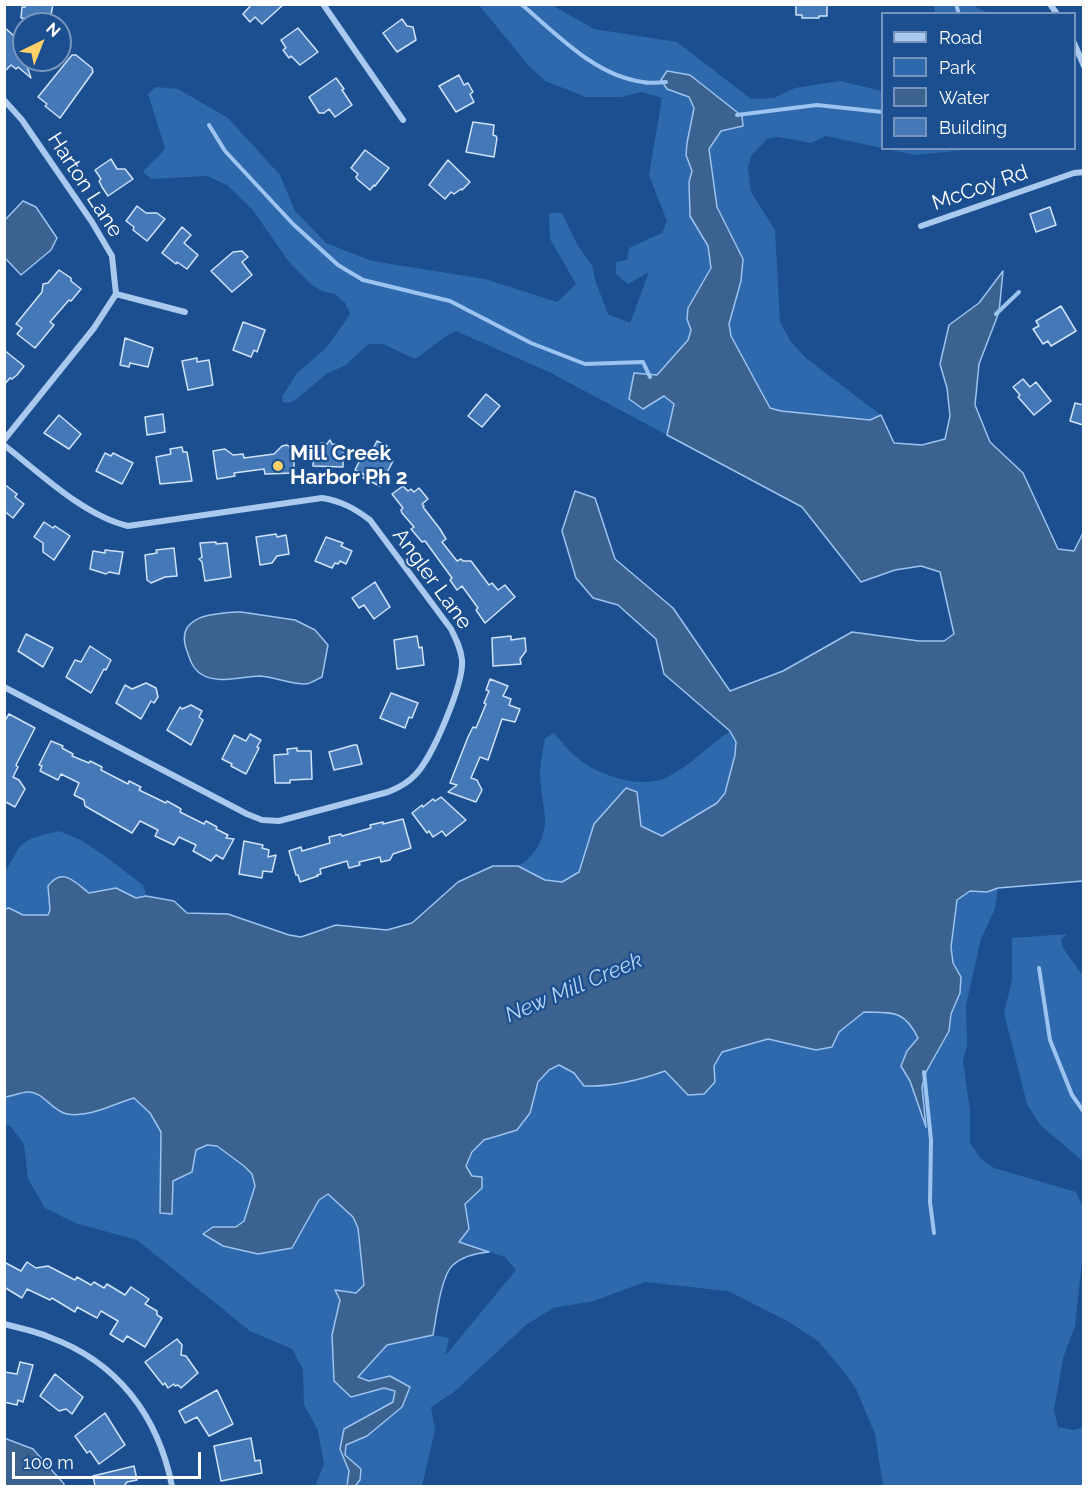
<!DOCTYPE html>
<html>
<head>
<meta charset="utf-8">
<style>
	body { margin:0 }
	#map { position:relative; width:1088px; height:1491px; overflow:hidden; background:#1b4f8f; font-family:Raleway,sans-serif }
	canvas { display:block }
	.frame { position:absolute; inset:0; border:6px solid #fff; pointer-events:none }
	.legend { position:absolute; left:881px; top:12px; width:195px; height:138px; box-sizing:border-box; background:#1b4f8f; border:2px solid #7695bc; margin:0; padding:8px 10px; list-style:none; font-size:18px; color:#fff }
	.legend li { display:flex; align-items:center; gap:12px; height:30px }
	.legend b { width:30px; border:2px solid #7695bc }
	.north { position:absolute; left:12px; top:12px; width:60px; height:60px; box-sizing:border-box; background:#1b4f8f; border:2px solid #7695bc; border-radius:50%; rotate:43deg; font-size:16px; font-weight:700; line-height:24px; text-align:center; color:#fff }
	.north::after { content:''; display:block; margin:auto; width:21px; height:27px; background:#ffd166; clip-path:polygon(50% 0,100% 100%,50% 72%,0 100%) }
	.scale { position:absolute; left:12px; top:1452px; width:189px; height:27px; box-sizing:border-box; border:3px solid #fff; border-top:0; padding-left:8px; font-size:18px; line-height:21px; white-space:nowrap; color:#fff; -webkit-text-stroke:4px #1b4f8f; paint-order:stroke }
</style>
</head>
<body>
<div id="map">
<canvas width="1088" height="1491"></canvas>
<div class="frame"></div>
<ul class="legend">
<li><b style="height:8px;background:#a9c9ee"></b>Road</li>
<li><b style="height:16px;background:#2e69ad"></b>Park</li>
<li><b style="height:16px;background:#3c6290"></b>Water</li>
<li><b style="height:16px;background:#4478b7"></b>Building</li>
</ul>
<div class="north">N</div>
<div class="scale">100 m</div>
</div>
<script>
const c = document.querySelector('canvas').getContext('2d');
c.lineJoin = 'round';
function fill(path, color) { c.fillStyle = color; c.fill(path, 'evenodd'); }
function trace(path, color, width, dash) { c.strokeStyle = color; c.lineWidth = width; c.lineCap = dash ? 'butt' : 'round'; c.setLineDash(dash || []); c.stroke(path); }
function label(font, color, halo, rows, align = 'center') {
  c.font = font + ' Raleway,sans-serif'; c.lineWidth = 4.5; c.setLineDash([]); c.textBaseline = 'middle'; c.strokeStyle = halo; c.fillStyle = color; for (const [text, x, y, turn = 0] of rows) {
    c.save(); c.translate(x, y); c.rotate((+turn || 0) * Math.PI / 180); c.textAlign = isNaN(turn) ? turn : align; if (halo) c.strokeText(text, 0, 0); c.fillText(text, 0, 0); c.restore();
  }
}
const green = new Path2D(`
	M479 5H552L594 29 677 42 751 99 774 98 795 88 840 81 882 91V148L826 136 811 143 778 137 767 139 751 156 748 168 751 192 775 230 780 322 791 342 807 359 881 415 870 420 781 411 770 408 731 336 729 324 741 281 743 259 717 207 709 149 721 131 742 116 667 89 689 97 694 108 687 143 686 155 692 171 689 182 690 216 708 246 711 268 688 308 687 319 691 330 688 340 657 375 664 396 674 404 667 435 549 372 456 331C441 338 429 350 415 359L383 344H368L346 365 326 374 297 399 289 403 283 402 282 397 297 373 325 349 347 319 350 313 345 303 335 294 324 292 312 285 289 262 252 209 227 185 207 176 152 179 143 172C150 162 159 158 165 148L148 94 156 87 178 89 228 118 280 175 295 211 326 243 372 261 485 279 557 302 576 284 550 239 549 213H562L577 244 593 267 595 280 608 314 630 323 649 272 628 284 616 274V262L627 260 629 248 662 233 667 221 649 175 662 98 641 92 621 97H586L545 81 529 66Z
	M934 5H973L987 13H935Z
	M886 149H974L915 155Z
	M730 731 736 742 735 756 725 793 717 803 663 836 641 826 637 792 594 824 579 872 562 882 546 880 518 866C534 858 546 837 545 819 544 803 540 787 540 772 541 760 543 749 545 738L554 733C562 742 570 753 580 760 603 777 644 791 671 775 693 763 710 745 730 731Z
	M59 831 81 840 109 859 144 886 146 896 136 898 116 888 89 893 71 879 48 886 50 910 48 915H23L9 908 5 909V872C10 865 12 859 17 851 24 837 45 835 59 831Z
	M998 888 995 909 981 939 966 1005 967 1044 963 1061 970 1110V1143L980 1158 994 1168 1076 1192 1083 1208V1251L1075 1326 1063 1358 1054 1410 1058 1427 1073 1430 1083 1427V1486H883L875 1434 856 1389 846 1374 818 1341 789 1322 728 1291 645 1282 594 1301 553 1308 526 1325 454 1392 431 1407 435 1430 422 1486H355L360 1480 345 1455 346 1444 367 1436 402 1407 390 1376 369 1381 358 1377 387 1345 433 1335 449 1338 445 1356 516 1270 505 1257 459 1242 469 1229 465 1204 482 1188V1177L472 1176 466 1167C477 1142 482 1140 507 1133 513 1131 516 1131 520 1126 538 1105 530 1078 559 1065L574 1073 584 1086C611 1087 640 1080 665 1071L688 1095 704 1094 715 1082 714 1066 722 1052 768 1039 816 1050 864 1012C893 1013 904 1009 918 1038L907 1051 901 1066 910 1081 925 1124 922 1087 926 1072 949 1031 951 1014 960 992 961 977 953 963 951 947 957 900 970 891 987 892Z
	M1068 934 1061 939 1063 948 1083 976V1161L1041 1126 1027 1104 1004 1013 1012 980V938Z
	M29 1092 40 1095 57 1111 91 1112 134 1098 150 1113 161 1132V1213L173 1181 192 1172 196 1150 207 1145 216 1146 244 1166 252 1174 255 1186 244 1220 236 1227H213V1241L223 1246 258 1254 292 1248 319 1200 328 1193 353 1217 358 1228 364 1285 356 1294 336 1290 340 1300 332 1335 351 1397 384 1388 395 1390 393 1402 344 1429 340 1449 349 1471 347 1486H315L324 1464 318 1431 304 1404 303 1369 292 1349 250 1331 137 1240 75 1223 45 1208 28 1179 24 1144 11 1127 5 1124V1097Z`);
const water = new Path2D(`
	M667 71 690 75 742 116 743 126 721 131 709 149 717 207 743 259 741 281 729 324 731 336 770 408 781 411 870 420 881 415 894 443 922 445 945 439 950 416 947 388 940 364 949 325 979 303 1003 271 999 312 979 364 975 405 990 442 1023 473 1058 549 1074 551 1083 533V881L998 888 987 892 970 891 957 900 951 947 953 963 961 977 960 993 951 1014 949 1031 926 1072 922 1087 926 1127 910 1081 901 1066 907 1051 918 1038C904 1009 892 1013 864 1012L839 1032 832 1047 816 1050 768 1039 722 1052 714 1066 715 1082 704 1094 688 1095 665 1071C640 1080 611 1087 584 1086L574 1073 559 1065 549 1070 538 1082 530 1113 517 1130 484 1140 472 1152 466 1166 472 1176 482 1177V1188L465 1204 469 1229 459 1242 489 1252C476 1253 463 1256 453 1265 441 1275 436 1319 433 1335L387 1345 358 1377 369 1381 390 1376 410 1387 402 1407 367 1436 346 1445 345 1455 361 1469 360 1480 355 1486H347L349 1471 340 1449 344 1429 393 1402 395 1391 384 1388 351 1397 334 1381 332 1335 340 1300 335 1290 356 1293 364 1285 358 1228 353 1217 328 1194 319 1200 292 1248 258 1254 223 1246 203 1234 213 1227H236L244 1221 255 1186 252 1174 244 1166 217 1146 207 1145 196 1150 192 1172 173 1181 172 1214 160 1213 161 1132 150 1113 134 1098C113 1104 89 1118 67 1114 51 1111 44 1091 27 1092 20 1093 12 1096 5 1097V909L9 908 23 915H48L50 910 48 886C62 867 74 881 89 893L116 888 136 898 146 896 174 901 187 913 228 914 289 935 301 937 336 925 387 930 412 923 458 882 493 866H518L545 880 562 882 579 872 594 824 626 788 637 792 641 826 662 836 717 803 725 793 735 755 736 742 730 731 664 674 656 639 618 605 593 598 576 578 562 531 575 491 595 498 615 559 673 608 730 691 783 671 852 632 919 641H944L954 634 940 572 921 566 895 570 861 582 802 507 667 435 674 404 664 396 643 409 629 399 634 373 657 375 688 340 691 330 687 319 688 308 711 268 708 246 690 216 689 182 692 171 686 155 687 143 694 108 689 97 667 89 661 80Z
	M23 201 36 207 57 238 51 250 21 275 5 258 4 221Z
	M241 612 295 620 315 630 328 645 322 677C317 679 311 684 305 684 290 684 275 677 260 676 242 676 217 685 201 674 193 669 190 660 187 651 173 614 217 613 241 612Z
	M4 1438 33 1449 64 1484V1486H5Z`);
const stream = new Path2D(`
	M521 4C557 34 595 76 643 82 650 84 659 82 666 82
	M956 4 959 14
	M737 115 817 105 882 112
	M209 125 225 151 293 224 338 265 363 280 450 301 531 343 585 364 643 362 650 377
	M996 314 1019 292
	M1039 968 1050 1040 1072 1095 1084 1112
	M924 1072 931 1140 930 1202 934 1233`);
const building = new Path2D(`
	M26 4H53L50 20 41 19V21L21 18 22 7H25Z
	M252 4H284L262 24 255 17 250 22 243 14Z
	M796 4H827V16H819V18H802V15H796Z
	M402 19 407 26 413 27 416 40 397 52 383 33Z
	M4 27 22 43 20 46 31 78 18 67 16 69 11 65 4 72Z
	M298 28 318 52 300 65 291 56 289 58 283 50 286 48 281 40Z
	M72 55H76L92 68 93 72 60 118 45 106 47 104 38 97Z
	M459 75 464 85 468 83 473 92 470 94 474 102 456 112 439 86Z
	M336 78 344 89 342 90 352 105 335 117 329 109 324 113H319L309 97Z
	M473 122 494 125 493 135 496 136 497 138 494 157 466 152Z
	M365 150 389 168 375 186 374 185 370 190 357 179 356 177 358 174 351 168Z
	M111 159 117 169H125L133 179 108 196 102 187 99 181 101 179 95 170Z
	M448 160 470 182 462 190 461 189 454 194 451 192 445 199 429 185Z
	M137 206 146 213H157L165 219 147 241 133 230 134 227 126 221Z
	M1050 207 1056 225 1036 232 1030 214Z
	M182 227 191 235 184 243 198 255 187 269 177 262 176 264 162 253Z
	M242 251 248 257 242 262 252 275 232 292 211 271 233 252Z
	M59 270 71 278V281L81 289 71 301 69 300 50 322 54 325 35 348 17 334 22 328 16 324 42 292 43 284 48 283Z
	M1061 306 1076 331 1051 346 1048 341 1043 344 1033 329 1039 326 1036 321Z
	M243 322 265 330 257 352 254 350 251 357 233 350Z
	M125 338 153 348 148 367 130 363 129 367 120 365Z
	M4 350 24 366 17 375 12 379 10 378 4 385Z
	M197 358V362L209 360 213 385 188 390 182 361Z
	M1023 379 1030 387 1036 382 1051 401 1034 415 1018 397 1020 395 1013 387Z
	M486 394 500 406 482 427 468 416Z
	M1075 403 1083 405V425L1070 421Z
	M163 414 165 432 147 435 145 417Z
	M59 415 81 434 69 449 44 433Z
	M330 440 332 444 343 445V467L313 466 314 447H320L321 443 327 444Z
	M377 441 387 446 382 456 393 461 380 486 363 478 365 475 355 470 363 454 369 457Z
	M287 445 291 448 292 456H294V473L265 474 264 469 234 473 235 476 217 479 213 451 225 449 233 455 243 454 244 458 274 454 282 446Z
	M182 447 183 452H187L192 481 160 484 156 457 171 454 170 449Z
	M105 453 111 456 113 453 133 463 122 484 96 471Z
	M4 484 17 494 15 497 24 504 13 518 4 511Z
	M403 486 408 491 411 489 414 492 419 488 428 499 422 504 424 506 423 507 440 529 446 539 442 542 457 561 461 559 463 561H471L489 585 492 583 498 590 505 585 515 597 485 623 476 610 478 608 462 586 457 590 450 580 452 578 425 541 422 542 411 529 414 527 402 513 401 510 403 508 392 494Z
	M44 522 53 528 55 526 70 536 54 560 43 552V543L34 537Z
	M276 534 277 537 286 535 289 554 277 556 272 563 260 565 256 537Z
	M326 537 343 543 341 546 352 551 346 564 340 561 338 564 335 563 332 568 315 561Z
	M216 542V544L227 543 231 577 205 581 202 562 199 559 202 557 200 543Z
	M174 548 177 576 165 577 151 583 147 580 145 555 157 553 156 550Z
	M105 550 123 552 119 574 109 572 106 574 90 569 93 551 105 553Z
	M375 582 390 607 374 619 364 605 359 608 352 598Z
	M26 634 53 648 43 667 18 651Z
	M417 636 419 648 422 647 424 665 397 669 394 640Z
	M511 636V640L525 638 526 651 520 659 521 664 493 666 492 638Z
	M90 646 111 660 106 670 104 669 91 693 66 677 75 660 81 662Z
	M490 679 508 686 503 696 511 699 509 705 520 709 515 722 502 719 488 760 480 757 471 778 477 780 482 790 476 802 448 792 457 785 450 783 468 737 473 727 476 728 486 704 484 703 489 691 486 690Z
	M146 683 156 688 158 697 154 703 151 701 141 719 116 703 125 685 132 689Z
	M391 693 418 703 412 718 409 717 405 728 380 718Z
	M191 705 202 711 199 717 203 720 191 745 167 730 180 707 182 709Z
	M9 714 35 728 16 765 18 767 13 777 19 780 25 789 15 807 4 801V722Z
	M250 734 261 740 257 747 259 748 246 774 231 766 232 764 222 759 234 735 246 741Z
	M51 741 63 746 62 748 73 754 72 756 89 763 90 761 102 767 101 770 128 784 129 781 141 787 139 790 166 803 167 801 176 806 181 809 180 812 204 824 206 821 217 827 216 829 228 835 226 838 234 839 223 859 216 855 211 861 193 851 196 845 179 837 174 845 155 836 158 830 140 821 132 833 85 806 84 800 74 795 79 783 61 774 58 780 40 771 42 766 39 765Z
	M354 745H357L362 764 334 770 329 752Z
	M297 748V751H311L312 779 290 780V783H275L274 755 288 754 287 749Z
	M441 797 466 820 446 836 442 831 433 837 429 831 427 833 412 813 422 805 423 807 433 799 435 801Z
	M403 819 411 848 393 854 390 860 381 862 380 857 359 862 360 865 349 868 347 861 320 869 321 874 317 875 318 876 300 882 298 875H296L289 851 301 847 302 851 330 843 329 837 341 834 342 836 371 828 370 825 383 822V824Z
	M244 841 263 845 262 848 269 850 268 857 276 855 272 872 263 871 262 878 239 874Z
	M4 1262 21 1271 27 1262 36 1268 48 1266 75 1280 77 1277 91 1285 94 1282 104 1288 107 1284 125 1295 131 1287 149 1299 145 1304 157 1311V1315L162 1318 145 1347 127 1336 123 1342 110 1334 118 1321 101 1311 97 1318 77 1307 75 1312 52 1298 50 1300 27 1289 22 1298 4 1287Z
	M177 1339 182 1345 181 1355 186 1356 198 1373 181 1388 178 1385 175 1386 174 1384 168 1388 165 1383 163 1385 145 1362Z
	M20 1362 33 1365 23 1402 18 1400 17 1405 4 1402V1372L17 1374Z
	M55 1374 83 1397 72 1414 66 1409 59 1411 40 1396Z
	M217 1390 233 1424 209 1436 197 1417 185 1423 179 1411Z
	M105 1413 125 1445 99 1464 90 1451 87 1453 75 1436Z
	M251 1438 255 1461 260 1460 262 1473 221 1481 214 1446Z
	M134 1466 137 1480 127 1482 124 1486H95L93 1476Z`);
const street = new Path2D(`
	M323 4 403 120
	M1050 4 1057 14
	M1074 43 1084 66
	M4 100 22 120 92 222 112 256 116 294 94 328 4 440
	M921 226 1074 173 1084 172
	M116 294 185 312
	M4 445C40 473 84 516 128 526L322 498C341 501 354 508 370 520L451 629C456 639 461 649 462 660 464 683 432 759 415 775 408 783 398 788 388 792L279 821 262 820 247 814 4 687
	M4 1324C19 1328 35 1331 49 1337 118 1362 158 1416 172 1486`);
const markers = [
	[278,466,6,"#ffd166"]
];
const streetNames = [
	["Harton Lane",85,185,57],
	["McCoy Rd",980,188,-19],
	["Angler Lane",432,579,54]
];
const poiNames = [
	["Mill Creek",290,454],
	["Harbor Ph 2",290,478]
];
const waterNames = [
	["New Mill Creek",574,988,-23]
];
fill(green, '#2e69ad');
fill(water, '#3c6290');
trace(water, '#9cc4f0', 1.5);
trace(stream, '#9cc4f0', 4);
fill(building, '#4478b7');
trace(building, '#cfe3fa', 1.5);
trace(street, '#a9c9ee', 6);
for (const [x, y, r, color] of markers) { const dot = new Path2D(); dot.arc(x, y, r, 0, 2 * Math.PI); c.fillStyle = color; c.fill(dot); trace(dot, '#1b4f8f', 2); }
label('21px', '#fff', '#1b4f8f', streetNames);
label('bold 21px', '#fff', '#1b4f8f', poiNames, 'left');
label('italic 22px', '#b5d3f5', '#1b4f8f', waterNames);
</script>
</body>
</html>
